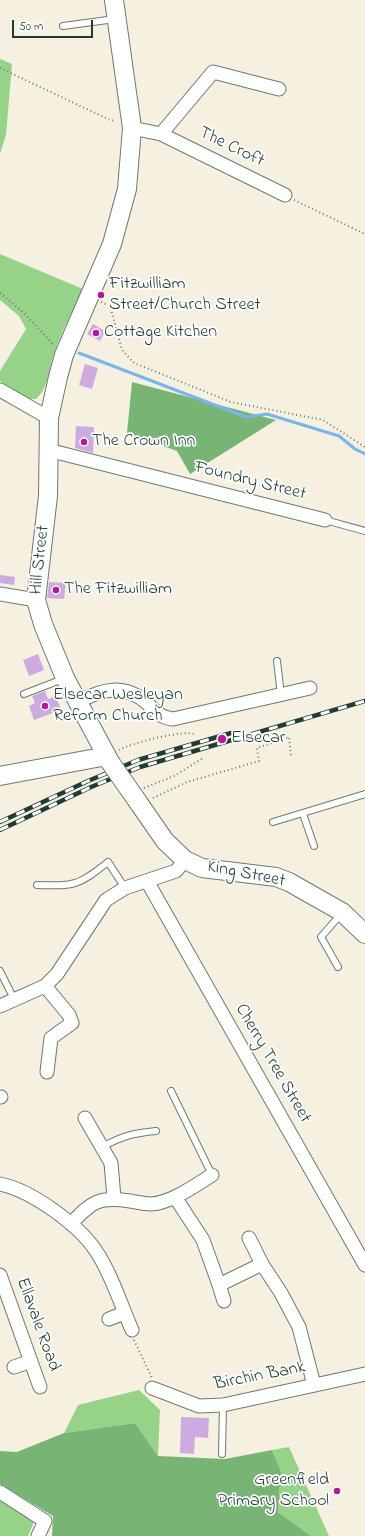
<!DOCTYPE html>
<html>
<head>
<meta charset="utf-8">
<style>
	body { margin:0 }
	#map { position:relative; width:365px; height:1536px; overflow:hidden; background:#f6f0e0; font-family:"Indie Flower",sans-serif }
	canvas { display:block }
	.scale { position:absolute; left:12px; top:20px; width:81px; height:18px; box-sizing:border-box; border:2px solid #1f3d34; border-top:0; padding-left:5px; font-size:12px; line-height:14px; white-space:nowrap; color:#1f3d34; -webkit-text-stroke:3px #fff; paint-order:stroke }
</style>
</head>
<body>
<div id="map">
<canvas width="365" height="1536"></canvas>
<div class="scale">50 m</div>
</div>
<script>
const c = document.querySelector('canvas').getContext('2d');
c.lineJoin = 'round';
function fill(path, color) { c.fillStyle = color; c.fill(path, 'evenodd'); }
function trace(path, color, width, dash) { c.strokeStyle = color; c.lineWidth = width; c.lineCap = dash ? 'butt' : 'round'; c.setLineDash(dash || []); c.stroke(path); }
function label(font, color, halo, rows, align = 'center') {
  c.font = font + ' "Indie Flower",sans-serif'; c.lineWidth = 3.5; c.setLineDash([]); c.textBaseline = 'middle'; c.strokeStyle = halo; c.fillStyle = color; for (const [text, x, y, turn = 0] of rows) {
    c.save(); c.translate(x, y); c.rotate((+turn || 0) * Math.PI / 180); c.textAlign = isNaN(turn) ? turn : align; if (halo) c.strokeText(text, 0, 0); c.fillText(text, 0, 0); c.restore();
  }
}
const green = new Path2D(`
	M0 59 12 64 6 135 0 154Z
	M0 254 83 289C73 310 62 331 54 353 48 369 50 386 36 399H26L0 381V371L26 329 19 316 0 300Z
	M139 1390 160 1410 158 1456 135 1423 64 1433 78 1405Z
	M289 1447 329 1536H311L278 1512 281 1471 272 1450Z
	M0 1500 34 1522 28 1536H0Z`);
const forest = new Path2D(`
	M132 382 276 420 190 474 177 451 127 433Z
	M135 1423 158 1456 225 1459 272 1450 281 1471 278 1512 311 1536H52L53 1516 0 1484V1451L17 1452 64 1433Z`);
const stream = new Path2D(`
	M79 353 246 417 267 414 339 436 355 449 365 454`);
const building = new Path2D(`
	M93 324 105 331 100 341 87 334Z
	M85 364 98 368 92 389 79 385Z
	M76 426 94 427 93 453 75 448Z
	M0 575 15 577 14 585 0 583Z
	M49 582 66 583 64 599 47 598Z
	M38 654 44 670 29 676 23 660Z
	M45 691 48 699 56 696 61 710 34 720 29 706 35 703 32 696Z
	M181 1417 209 1418 208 1438 195 1437 194 1454 180 1453Z`);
const path = new Path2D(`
	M0 68 110 120 116 121
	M294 200 365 234
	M0 293 23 312 53 344
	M101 302 110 306 122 350 134 363 231 402 323 420 365 447
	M281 735 283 739 289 737 291 756
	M119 750C129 744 187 728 196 735
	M144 788 174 776 203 758
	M153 798 187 782 259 761 257 748 283 739
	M134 1340 152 1378`);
const lane = new Path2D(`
	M63 26 115 19
	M325 520 365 531
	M277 661 281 695
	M24 694 63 679
	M303 814 314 846
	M273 822 365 794
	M37 885C75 886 78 886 108 862L125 888
	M338 967 321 937 341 914
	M0 971 14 999
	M171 1091 212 1175
	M102 1147C122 1136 134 1133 156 1131
	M222 1454 223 1405`);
const street = new Path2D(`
	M132 128 161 134 285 195
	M161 134 213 72 279 89
	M0 390 49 418
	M48 450 325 520
	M0 594 36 600
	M78 702C102 689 124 683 147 703 155 711 161 718 173 719L310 688
	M147 881 365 1265
	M45 986 69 1015 72 1023 51 1038 47 1072
	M0 1006 45 986 57 974 106 900 125 888 176 871 185 860
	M0 1097H1
	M85 1118 111 1163 114 1198
	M0 1184C31 1190 79 1225 96 1251 111 1273 121 1305 132 1330
	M175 1197 203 1240 219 1285 262 1264 281 1293 299 1327 314 1385
	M71 1224C91 1202 99 1196 130 1201 136 1202 144 1204 151 1204 171 1203 196 1185 212 1175
	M249 1238 262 1264
	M0 1275 40 1387
	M219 1285 224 1301
	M109 1319 124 1313
	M14 1367 31 1361
	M152 1388 199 1406 223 1405 365 1374
	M0 1492 45 1521 38 1536`);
const secondary = new Path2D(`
	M110 762 65 678 43 624 36 600 48 496 49 418 58 377 64 355 112 244 127 189 132 128 114 0
	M0 776 107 756
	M138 802 165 841 185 860 202 868 276 877 289 882 342 912 365 934`);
const rail = new Path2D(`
	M0 822 88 781 138 760 231 733
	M0 830 91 787 140 767 365 701`);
const secondaryBridge = new Path2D(`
	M110 762 138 802`);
const markers = [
	[101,295,4,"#b5179e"],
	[96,333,4,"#b5179e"],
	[84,442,4,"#b5179e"],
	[56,590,4,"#b5179e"],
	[45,706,4,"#b5179e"],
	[222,739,5,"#b5179e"],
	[337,1491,4,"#b5179e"]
];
const streetNames = [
	["The Croft",231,148,26],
	["Foundry Street",250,482,14],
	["Hill Street",41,560,-84],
	["King Street",246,875,11],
	["Cherry Tree Street",272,1064,60],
	["Ellavale Road",37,1325,70],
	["Birchin Bank",260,1377,-11]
];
const poiNames = [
	["Fitzwilliam",109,285],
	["Street/Church Street",109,306],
	["Cottage Kitchen",104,333],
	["The Crown Inn",92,442],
	["The Fitzwilliam",64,590],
	["Elsecar Wesleyan",53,696],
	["Reform Church",53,717],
	["Elsecar",231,739],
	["Greenfield",329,1481,"right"],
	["Primary School",329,1502,"right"]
];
fill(green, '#96d388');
fill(forest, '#78b574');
trace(stream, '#78b5ea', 3);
fill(building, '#cdabe1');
trace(lane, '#6a7c70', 8);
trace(street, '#6a7c70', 15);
trace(secondary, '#6a7c70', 20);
trace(path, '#6a7c70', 2, [1, 3]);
trace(lane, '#fff', 6);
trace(street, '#fff', 13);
trace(secondary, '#fff', 18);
trace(rail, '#1f3d34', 4.5);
trace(rail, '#fff', 3, [9]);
trace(secondaryBridge, '#6a7c70', 20, []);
trace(secondaryBridge, '#fff', 18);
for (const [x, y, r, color] of markers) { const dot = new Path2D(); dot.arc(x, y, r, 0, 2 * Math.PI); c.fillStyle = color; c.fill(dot); trace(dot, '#fff', 1.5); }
label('18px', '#1f3d34', '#fff', streetNames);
label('18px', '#1f3d34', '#fff', poiNames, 'left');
</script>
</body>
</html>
